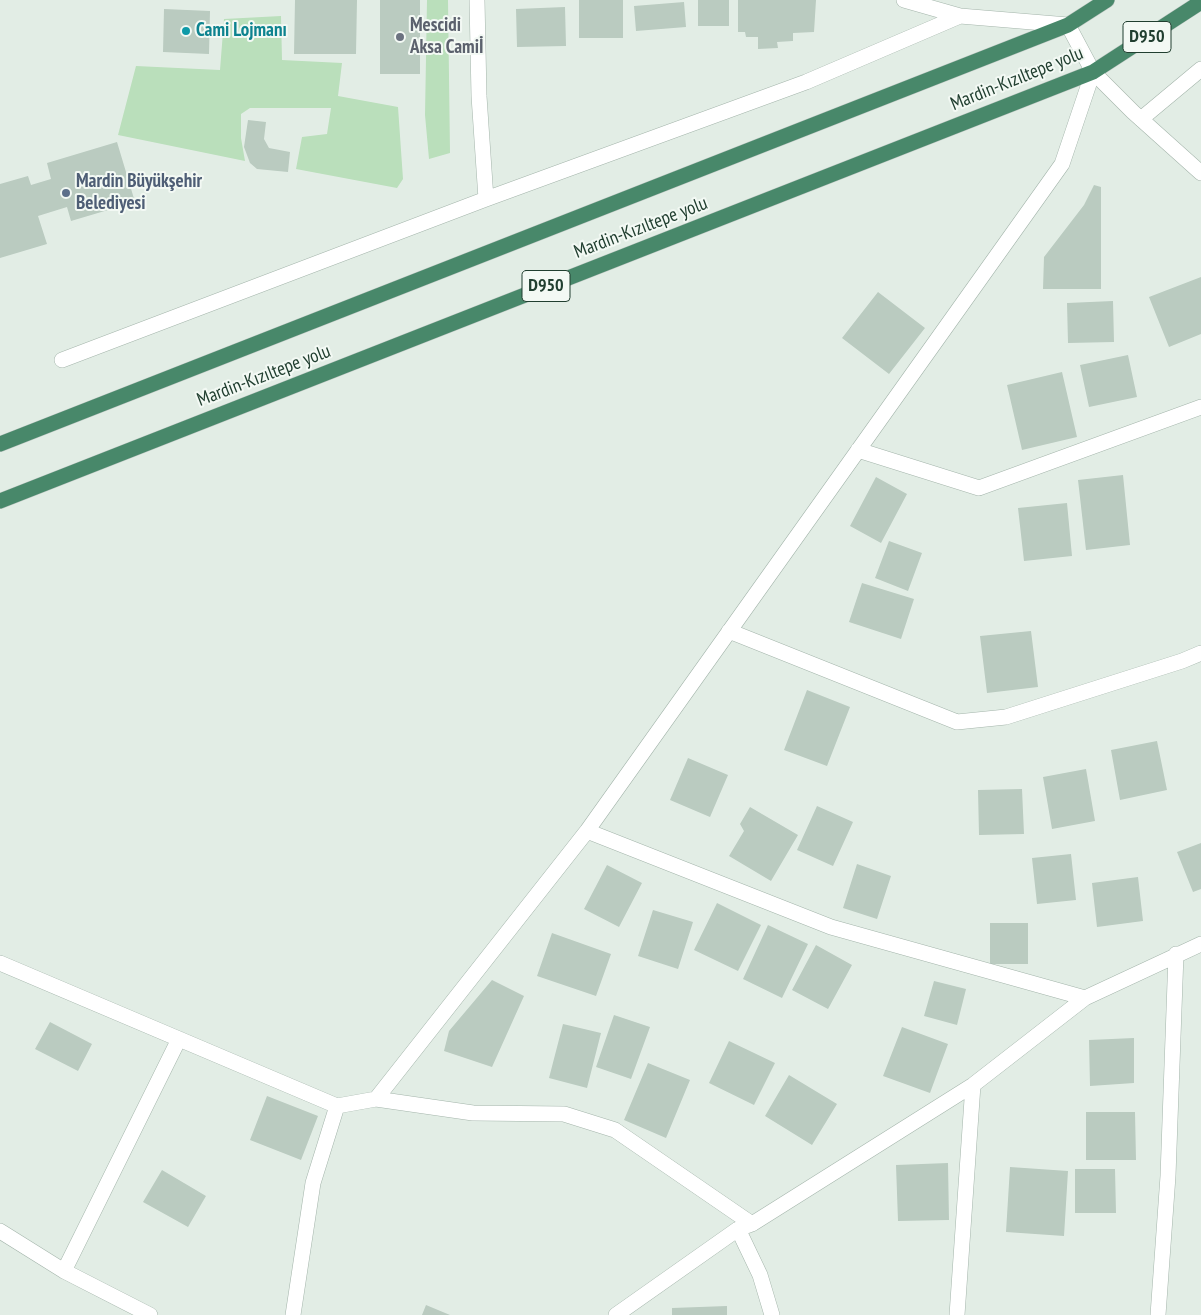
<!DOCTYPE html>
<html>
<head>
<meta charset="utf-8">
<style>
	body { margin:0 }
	canvas { display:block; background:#e2ede5 }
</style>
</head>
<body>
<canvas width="1201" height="1315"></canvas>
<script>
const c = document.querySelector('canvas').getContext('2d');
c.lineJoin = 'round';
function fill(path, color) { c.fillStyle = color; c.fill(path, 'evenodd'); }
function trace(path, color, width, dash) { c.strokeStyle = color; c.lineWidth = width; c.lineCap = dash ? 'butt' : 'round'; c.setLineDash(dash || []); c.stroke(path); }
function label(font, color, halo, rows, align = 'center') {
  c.font = font + ' "PT Sans Narrow",sans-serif'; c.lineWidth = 4; c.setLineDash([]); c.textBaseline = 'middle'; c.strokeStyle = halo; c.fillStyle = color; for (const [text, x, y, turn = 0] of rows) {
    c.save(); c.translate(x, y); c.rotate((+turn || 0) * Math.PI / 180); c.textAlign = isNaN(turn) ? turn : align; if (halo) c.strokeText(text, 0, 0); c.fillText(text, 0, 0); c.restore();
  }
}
const green = new Path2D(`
	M427 0H448L450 153 429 159 425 115Z
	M281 16 282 60 342 63 338 96 398 107 403 179 397 188 296 169 302 137 327 134 331 108H250L241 114V138L245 161 118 135 136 66 220 70 224 19Z`);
const building = new Path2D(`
	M295 0H357L356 54H294Z
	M380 0H420V74H380Z
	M579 0H623V38H579Z
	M698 0H729V26H698Z
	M738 0H816L814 32 793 33V41L777 42 778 48 758 49V37H746L745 32H738Z
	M684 2 686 27 636 31 634 6Z
	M565 7 566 46 517 47 516 9Z
	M164 9 210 11 209 54 163 52Z
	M248 120 266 122 264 139 269 148 290 152 288 172 257 169 250 163 244 147Z
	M117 142 135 202 71 221 67 207 38 216 47 244 0 258V184L28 176 31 185 51 179 47 163Z
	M1094 185 1101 187V289H1043L1044 257 1084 205Z
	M1201 277V334L1169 347 1149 297Z
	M878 292 925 328 889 374 842 338Z
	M1113 301 1114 342 1068 343 1067 303Z
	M1128 355 1137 397 1089 407 1080 365Z
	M1062 372 1077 437 1022 450 1007 385Z
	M1123 475 1130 545 1086 550 1078 480Z
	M876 477 907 494 881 543 850 526Z
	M1067 503 1072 556 1024 561 1018 508Z
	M889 541 922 553 908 591 875 578Z
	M862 583 914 599 901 639 849 622Z
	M1031 631 1038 687 987 693 980 636Z
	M807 690 850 707 827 766 784 750Z
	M1157 741 1167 790 1120 800 1111 750Z
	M688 758 728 775 710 817 670 800Z
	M1086 769 1095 821 1052 829 1043 777Z
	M1022 789 1024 834 979 835 978 790Z
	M817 806 853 822 833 866 797 850Z
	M750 807 798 835 771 881 729 856 744 831 740 824Z
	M1201 843V889L1193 892 1177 852Z
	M1071 854 1076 900 1037 904 1032 858Z
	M857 864 891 876 877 919 843 908Z
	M607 865 642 883 619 927 584 909Z
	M1138 877 1143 921 1097 927 1092 883Z
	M717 903 761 925 738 971 694 950Z
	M653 910 693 922 678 969 638 956Z
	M990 923H1028V964H990Z
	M768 925 808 944 782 998 743 979Z
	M552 933 611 954 596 996 537 976Z
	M816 945 852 965 828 1009 792 990Z
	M492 980 524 996 492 1067 444 1051 449 1031Z
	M934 981 966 989 957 1025 924 1016Z
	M614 1015 650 1027 631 1079 596 1067Z
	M50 1022 92 1044 78 1071 35 1049Z
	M563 1024 601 1033 587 1088 549 1078Z
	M902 1027 948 1044 930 1093 883 1076Z
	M1134 1038V1083L1090 1086 1089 1040Z
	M729 1041 775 1063 754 1105 709 1083Z
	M648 1063 690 1080 666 1138 624 1120Z
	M789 1075 837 1104 812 1145 765 1116Z
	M267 1096 318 1116 301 1160 250 1140Z
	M1086 1112H1135L1136 1160H1086Z
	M948 1163 949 1220 898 1221 896 1165Z
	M1010 1167 1068 1171 1064 1236 1006 1232Z
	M1075 1169H1115L1116 1213H1075Z
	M162 1170 206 1196 188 1227 143 1202Z
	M426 1305 450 1315H422Z
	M727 1306V1315H672V1308Z`);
const minor = new Path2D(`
	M477 0 479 96 486 199
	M1141 119 1201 69
	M62 360 486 199 806 82 960 16
	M858 450 979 488 1201 407
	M729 631 957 722 1006 717 1182 661 1201 653
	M587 831 831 927 1085 998
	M0 963 337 1106 376 1099 587 831 1062 164 1093 72 1068 25 960 16 904 0
	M376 1099 473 1113 564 1114 615 1130 752 1224 973 1085 1085 998 1201 944
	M738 1229 760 1275 772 1315
	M0 1231 64 1271 150 1315
	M64 1271 179 1039
	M293 1315 313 1183 337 1106
	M616 1315 738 1229 752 1224
	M957 1315 973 1085
	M1158 1315 1168 1176 1176 954`);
const tertiary = new Path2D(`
	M1093 72 1133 112 1201 173`);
const trunk = new Path2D(`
	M0 444 1068 25 1107 0
	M0 501 1093 72 1201 2`);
const markers = [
	[186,31,5,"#0f9aa8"],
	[400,37,5,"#6b7280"],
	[66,193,5,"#5c6f8a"]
];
const shields = [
	[1147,37,48],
	[546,286,48]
];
const shieldNames = [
	["D950",1147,37],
	["D950",546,286]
];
const worshipNames = [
	["Mescidi",410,26],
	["Aksa Camiİ",410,48]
];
const cultureNames = [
	["Cami Lojmanı",196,31]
];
const streetNames = [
	["Mardin-Kızıltepe yolu",1017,79,-22],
	["Mardin-Kızıltepe yolu",641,228,-21],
	["Mardin-Kızıltepe yolu",264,376,-21]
];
const serviceNames = [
	["Mardin Büyükşehir",76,182],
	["Belediyesi",76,204]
];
fill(green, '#badfbb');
fill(building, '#bacbc0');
trace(minor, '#a4b5ab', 16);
trace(tertiary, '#a4b5ab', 16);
trace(trunk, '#c1c9c5', 16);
trace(minor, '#fff', 15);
trace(tertiary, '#fff', 15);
trace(trunk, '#48886a', 15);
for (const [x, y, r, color] of markers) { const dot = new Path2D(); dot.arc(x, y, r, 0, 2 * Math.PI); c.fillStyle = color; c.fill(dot); trace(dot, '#f3f9f4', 2); }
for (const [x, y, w] of shields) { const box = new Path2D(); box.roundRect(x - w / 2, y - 15.5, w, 31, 4); c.fillStyle = '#f3f9f4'; c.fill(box); trace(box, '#213f30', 1); }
label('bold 18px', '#213f30', null, shieldNames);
label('bold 19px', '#5b616d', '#f3f9f4', worshipNames, 'left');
label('bold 19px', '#0d838f', '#f3f9f4', cultureNames, 'left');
label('19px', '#213f30', '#f3f9f4', streetNames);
label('bold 19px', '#4e5e75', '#f3f9f4', serviceNames, 'left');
</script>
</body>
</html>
